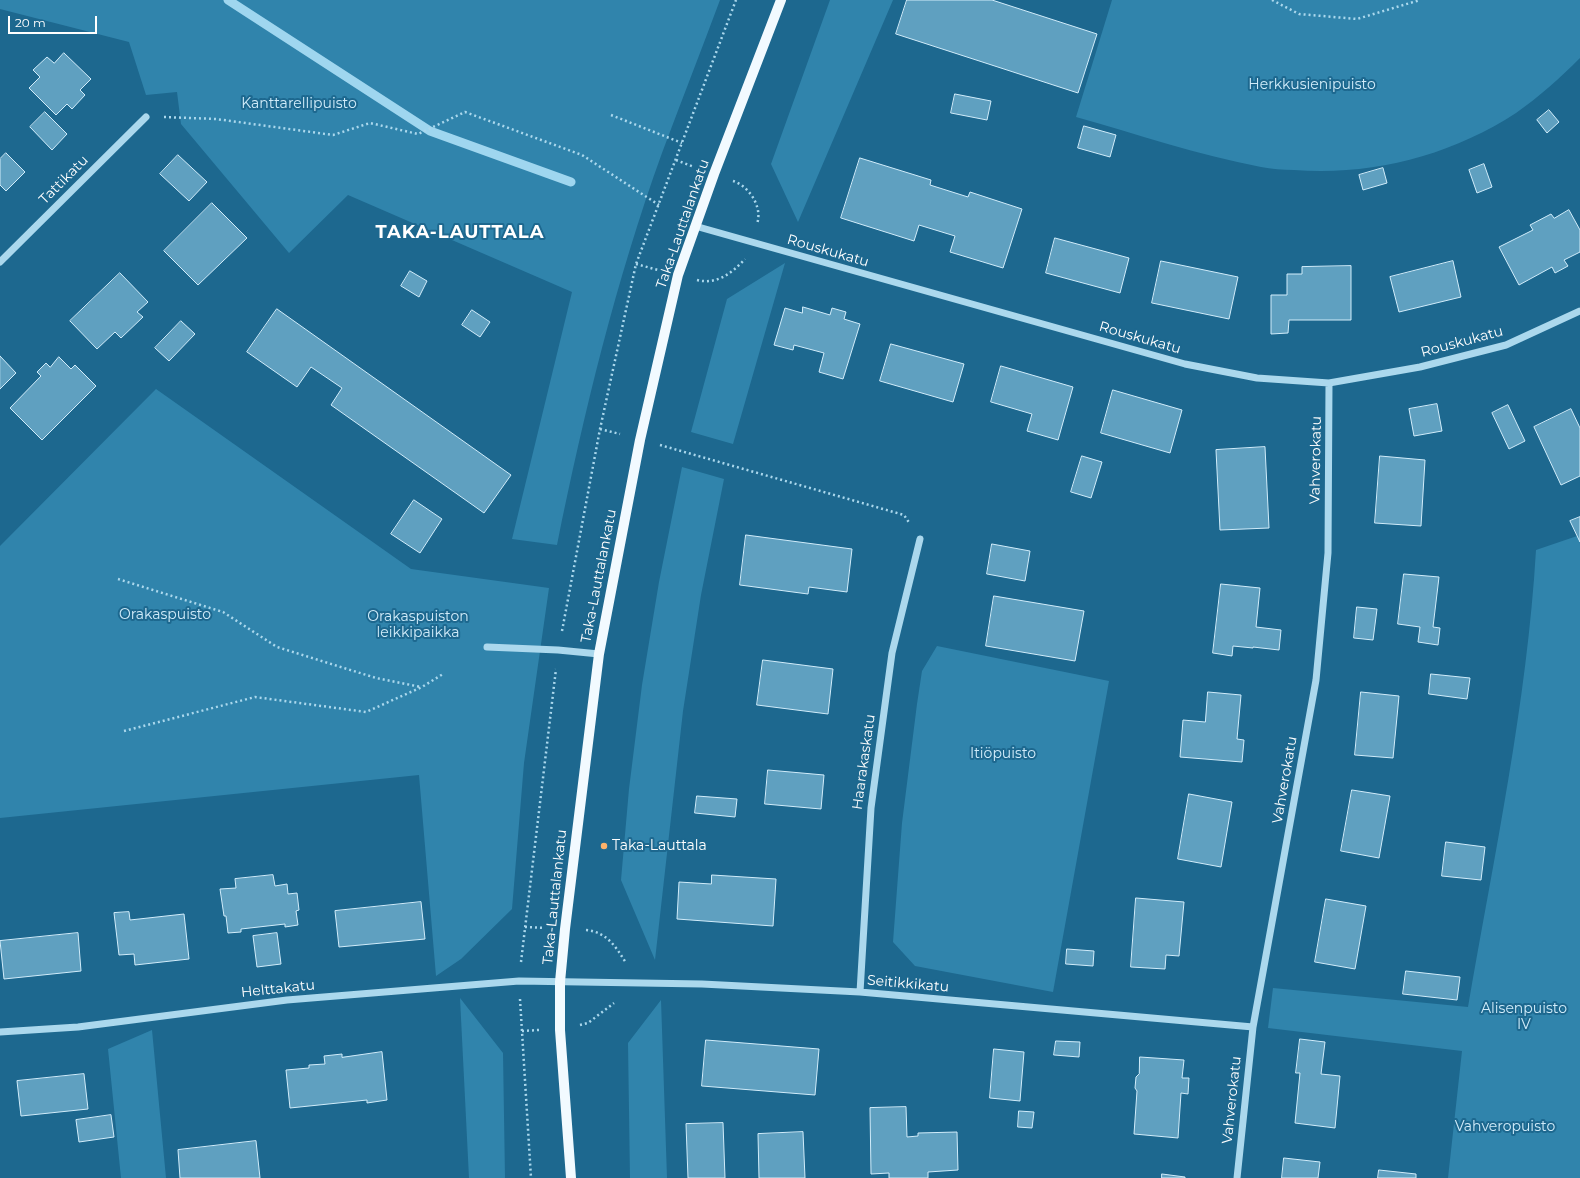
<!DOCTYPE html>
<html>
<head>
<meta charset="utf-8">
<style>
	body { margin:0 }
	#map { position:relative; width:1580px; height:1178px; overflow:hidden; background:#1d688f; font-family:Montserrat,sans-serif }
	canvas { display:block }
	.scale { position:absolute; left:8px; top:16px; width:89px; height:18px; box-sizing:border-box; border:2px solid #fff; border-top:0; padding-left:5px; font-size:12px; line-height:14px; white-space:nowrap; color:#fff; -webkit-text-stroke:3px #1d688f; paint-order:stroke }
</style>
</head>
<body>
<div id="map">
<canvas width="1580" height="1178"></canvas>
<div class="scale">20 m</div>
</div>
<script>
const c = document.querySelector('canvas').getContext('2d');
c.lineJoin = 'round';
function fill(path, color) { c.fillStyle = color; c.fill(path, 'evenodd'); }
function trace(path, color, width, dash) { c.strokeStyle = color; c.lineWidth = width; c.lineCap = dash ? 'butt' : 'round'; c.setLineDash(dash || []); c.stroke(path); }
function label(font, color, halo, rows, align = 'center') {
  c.font = font + ' Montserrat,sans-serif'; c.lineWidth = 4; c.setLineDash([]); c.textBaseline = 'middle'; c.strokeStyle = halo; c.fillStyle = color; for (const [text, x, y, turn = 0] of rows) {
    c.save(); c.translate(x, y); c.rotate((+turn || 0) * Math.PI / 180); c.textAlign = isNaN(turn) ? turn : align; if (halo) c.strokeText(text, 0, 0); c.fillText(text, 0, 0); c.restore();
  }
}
const green = new Path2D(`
	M0 0H720C701 51 681 102 662 153 616 280 584 412 557 545L512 539 572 292 348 195 289 253 181 124 177 92 146 95 129 42 0 9Z
	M830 0H893L798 222 771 164Z
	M1112 0H1580V58C1560 78 1539 97 1516 113 1450 156 1371 176 1294 170 1283 170 1271 169 1261 167 1198 155 1137 134 1076 117Z
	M785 263 733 444 691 432 727 299Z
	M156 389 411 569 549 588 524 763 512 909 461 959 436 976 419 775 0 818V546Z
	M682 467 724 479 701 595 683 711 655 960 621 880 629 789 642 685 659 582Z
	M1580 535V1178H1448L1462 1051 1268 1028 1273 988 1468 1007C1494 856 1527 703 1536 550Z
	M937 646 1109 681 1053 992 915 966 893 942 902 823 917 704 922 671Z
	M460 998 503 1053 505 1178H469Z
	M661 1000 667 1178H630L628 1043Z
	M152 1030 166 1178H121L108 1049Z`);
const stream = new Path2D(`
	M228 0 430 131 571 182`);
const building = new Path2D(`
	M907 0H992L1097 34 1078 93 896 34Z
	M64 53 91 79 80 90 85 95 72 109 67 104 56 115 29 88 40 77 33 70 47 57 54 63Z
	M955 94 991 101 987 120 951 113Z
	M1549 110 1559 122 1547 133 1537 120Z
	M45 112 67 134 52 150 30 127Z
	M1084 126 1116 135 1110 157 1078 148Z
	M6 153 25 172 6 191 0 185V159Z
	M178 155 207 182 189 201 160 174Z
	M860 158 931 180 930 185 968 197 970 192 1022 209 1003 268 950 252 955 236 919 225 914 241 841 218Z
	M1484 164 1492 187 1477 193 1469 170Z
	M1383 168 1387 183 1363 190 1359 175Z
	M212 203 247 238 198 285 164 251Z
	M1569 210 1580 230V252L1564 260 1568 266 1555 273 1552 267 1519 285 1499 247 1533 230 1530 225 1551 214 1554 218Z
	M1055 238 1129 258 1120 293 1046 273Z
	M1161 261 1238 277 1229 319 1152 303Z
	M1453 261 1461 297 1399 312 1390 277Z
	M1351 266V320H1289L1288 333 1271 334V295H1287V274H1302V267Z
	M410 271 427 281 419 297 401 286Z
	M120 273 148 302 137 312 143 317 121 338 115 332 97 349 70 321Z
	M803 307 830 315 832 308 846 312 844 319 860 324 843 379 819 372 824 353 794 345 793 350 774 345 785 308 802 313Z
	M277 309 511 475 484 513 331 405 342 388 311 367 297 387 247 352Z
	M472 310 490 322 480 337 462 325Z
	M181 321 195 334 169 361 155 348Z
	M891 344 964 364 953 402 880 381Z
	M0 356 16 373 0 389Z
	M59 357 71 369 75 365 96 386 42 440 10 408 41 376 37 372 46 363 50 367Z
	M1001 366 1073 387 1058 440 1027 431 1032 414 991 402Z
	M1113 390 1182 410 1170 453 1101 433Z
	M1437 404 1442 431 1414 436 1409 409Z
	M1508 405 1525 441 1509 449 1492 413Z
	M1571 409 1580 428V476L1561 485 1534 427Z
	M1265 447 1269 528 1220 530 1216 450Z
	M1082 456 1102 462 1091 498 1071 492Z
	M1380 456 1425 460 1421 526 1375 523Z
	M414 500 442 519 420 553 391 534Z
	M1580 517V542L1570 521Z
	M746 535 852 549 847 592 809 587 808 594 740 585Z
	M992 544 1030 551 1025 581 987 574Z
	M1404 574 1439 577 1433 627 1440 628 1438 645 1418 642 1420 627 1398 624Z
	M1221 584 1260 588 1256 627 1281 630 1279 650 1253 647V648L1233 646 1232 656 1213 653Z
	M994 596 1084 611 1075 661 986 646Z
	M1357 607 1377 609 1373 640 1354 638Z
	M763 660 833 669 828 714 757 705Z
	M1431 674 1470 678 1467 699 1429 694Z
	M1208 692 1241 695 1237 739 1244 740 1242 762 1180 757 1183 720 1205 722Z
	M1361 692 1399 696 1393 758 1355 755Z
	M768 770 824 775 821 809 765 804Z
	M1352 790 1390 796 1379 858 1341 851Z
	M1189 794 1232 802 1221 867 1178 859Z
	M697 796 737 799 735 817 695 813Z
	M1446 842 1485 847 1481 880 1442 876Z
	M273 875 275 886 287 884 288 894 297 893 299 910 296 911 298 925 285 927V924L241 929V932L228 933 226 916H224L220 889 236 888 235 879Z
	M712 875 776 879 773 926 677 919 679 882 711 884Z
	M1136 898 1184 902 1179 956 1166 955 1165 969 1131 967Z
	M1326 899 1366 906 1355 969 1315 962Z
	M421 902 425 939 339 947 335 911Z
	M129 912 130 920 184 914 189 959 135 965 134 954 119 955 114 913Z
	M78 933 81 971 4 979 0 941Z
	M277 933 281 964 257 967 253 936Z
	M1067 949 1094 951 1093 966 1066 964Z
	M1406 971 1460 977 1457 1000 1403 994Z
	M1300 1039 1325 1042 1321 1074 1340 1076 1335 1128 1295 1123 1300 1073H1296Z
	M706 1040 819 1049 815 1095 702 1086Z
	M1056 1041 1080 1042 1079 1057 1054 1055Z
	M994 1049 1024 1052 1020 1101 990 1098Z
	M382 1052 387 1100 367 1103V1100L290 1108 286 1070 309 1068V1065L325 1064 324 1056 342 1054V1057Z
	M1140 1057 1184 1060 1182 1078H1189L1188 1094 1181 1093 1178 1138 1134 1134 1137 1091 1135 1088 1136 1077 1139 1074Z
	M84 1074 88 1109 21 1116 17 1081Z
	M906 1107 907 1137 918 1136V1133L957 1132 958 1170 928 1172V1178H889V1173L871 1174 870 1108Z
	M1019 1111 1034 1112 1032 1128 1018 1127Z
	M111 1115 114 1137 79 1142 76 1120Z
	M723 1123 725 1178H688L686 1124Z
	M803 1132 805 1178H759L758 1134Z
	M256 1141 260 1178H180L178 1150Z
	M1284 1158 1320 1162 1318 1178H1282Z
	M1379 1170 1416 1174V1178H1378Z
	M1162 1174 1185 1177V1178H1162Z`);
const path = new Path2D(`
	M1272 0 1299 14 1357 19 1420 0
	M611 115 682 143
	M164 117 216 119 333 135 370 123 418 134 465 112 582 155 659 205
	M676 160 694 167
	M733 181C749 186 763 207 757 224
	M636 264 658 270
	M697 280C717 285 732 273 745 259
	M600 429 620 434
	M660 445 904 515 910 524
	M118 579 223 612 277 647 376 678 421 687
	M562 631 600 429 636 264 736 0
	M124 731 255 697 366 712 422 687 443 674
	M525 927 545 928
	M586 930C607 932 616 947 626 963
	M521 962 556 669
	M520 999 531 1178
	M580 1025 588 1023 614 1003
	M522 1031 539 1030`);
const minor = new Path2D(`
	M695 226 1185 364 1257 378 1329 383 1420 367 1506 345 1580 311
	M0 262 146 117
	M487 647 558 650 599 654
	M860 992 871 808 892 653 920 539
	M0 1032 78 1027 287 1000 519 981 702 984 860 992 1253 1027
	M1237 1178 1253 1027 1316 680 1328 553 1329 383`);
const major = new Path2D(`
	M571 1178 560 1030V982L565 929 599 654 640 440 678 275 714 174 781 0`);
const markers = [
	[604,846,4,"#fdb26a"]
];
const parkNames = [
	["Herkkusienipuisto",1312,85],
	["Kanttarellipuisto",299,104],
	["Orakaspuisto",165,615],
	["Orakaspuiston",418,617],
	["leikkipaikka",418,633],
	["Itiöpuisto",1003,754],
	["Alisenpuisto",1524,1009],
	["IV",1524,1025],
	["Vahveropuisto",1505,1127]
];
const streetNames = [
	["Tattikatu",64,180,-45],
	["Taka-Lauttalankatu",683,224,-71],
	["Rouskukatu",828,251,16],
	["Rouskukatu",1140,338,16],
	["Rouskukatu",1462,342,-15],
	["Vahverokatu",1316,460,-89],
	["Taka-Lauttalankatu",599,576,-79],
	["Haarakaskatu",864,762,-82],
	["Vahverokatu",1285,780,-80],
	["Taka-Lauttalankatu",555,897,-84],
	["Seitikkikatu",908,984,5],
	["Helttakatu",278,989,-6],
	["Vahverokatu",1232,1100,-84]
];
const poiNames = [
	["Taka-Lauttala",612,846]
];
const districtNames = [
	["TAKA-LAUTTALA",460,233]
];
fill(green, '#3084ac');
trace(stream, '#9fd6ef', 9);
fill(building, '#5fa0c0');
trace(building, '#d1ecfa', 1);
trace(path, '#abd8ed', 2.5, [2, 3]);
trace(minor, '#abd8ed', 7);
trace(major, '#f2faff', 10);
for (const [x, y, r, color] of markers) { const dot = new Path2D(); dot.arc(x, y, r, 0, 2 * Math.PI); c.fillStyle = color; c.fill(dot); trace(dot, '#1d688f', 1.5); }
label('14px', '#d1ecfa', '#1d688f', parkNames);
label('14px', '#fff', '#1d688f', streetNames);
label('14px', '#fff', '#1d688f', poiNames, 'left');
c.letterSpacing = '1px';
label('bold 18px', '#fff', '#1d688f', districtNames);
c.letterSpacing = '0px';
</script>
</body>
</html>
